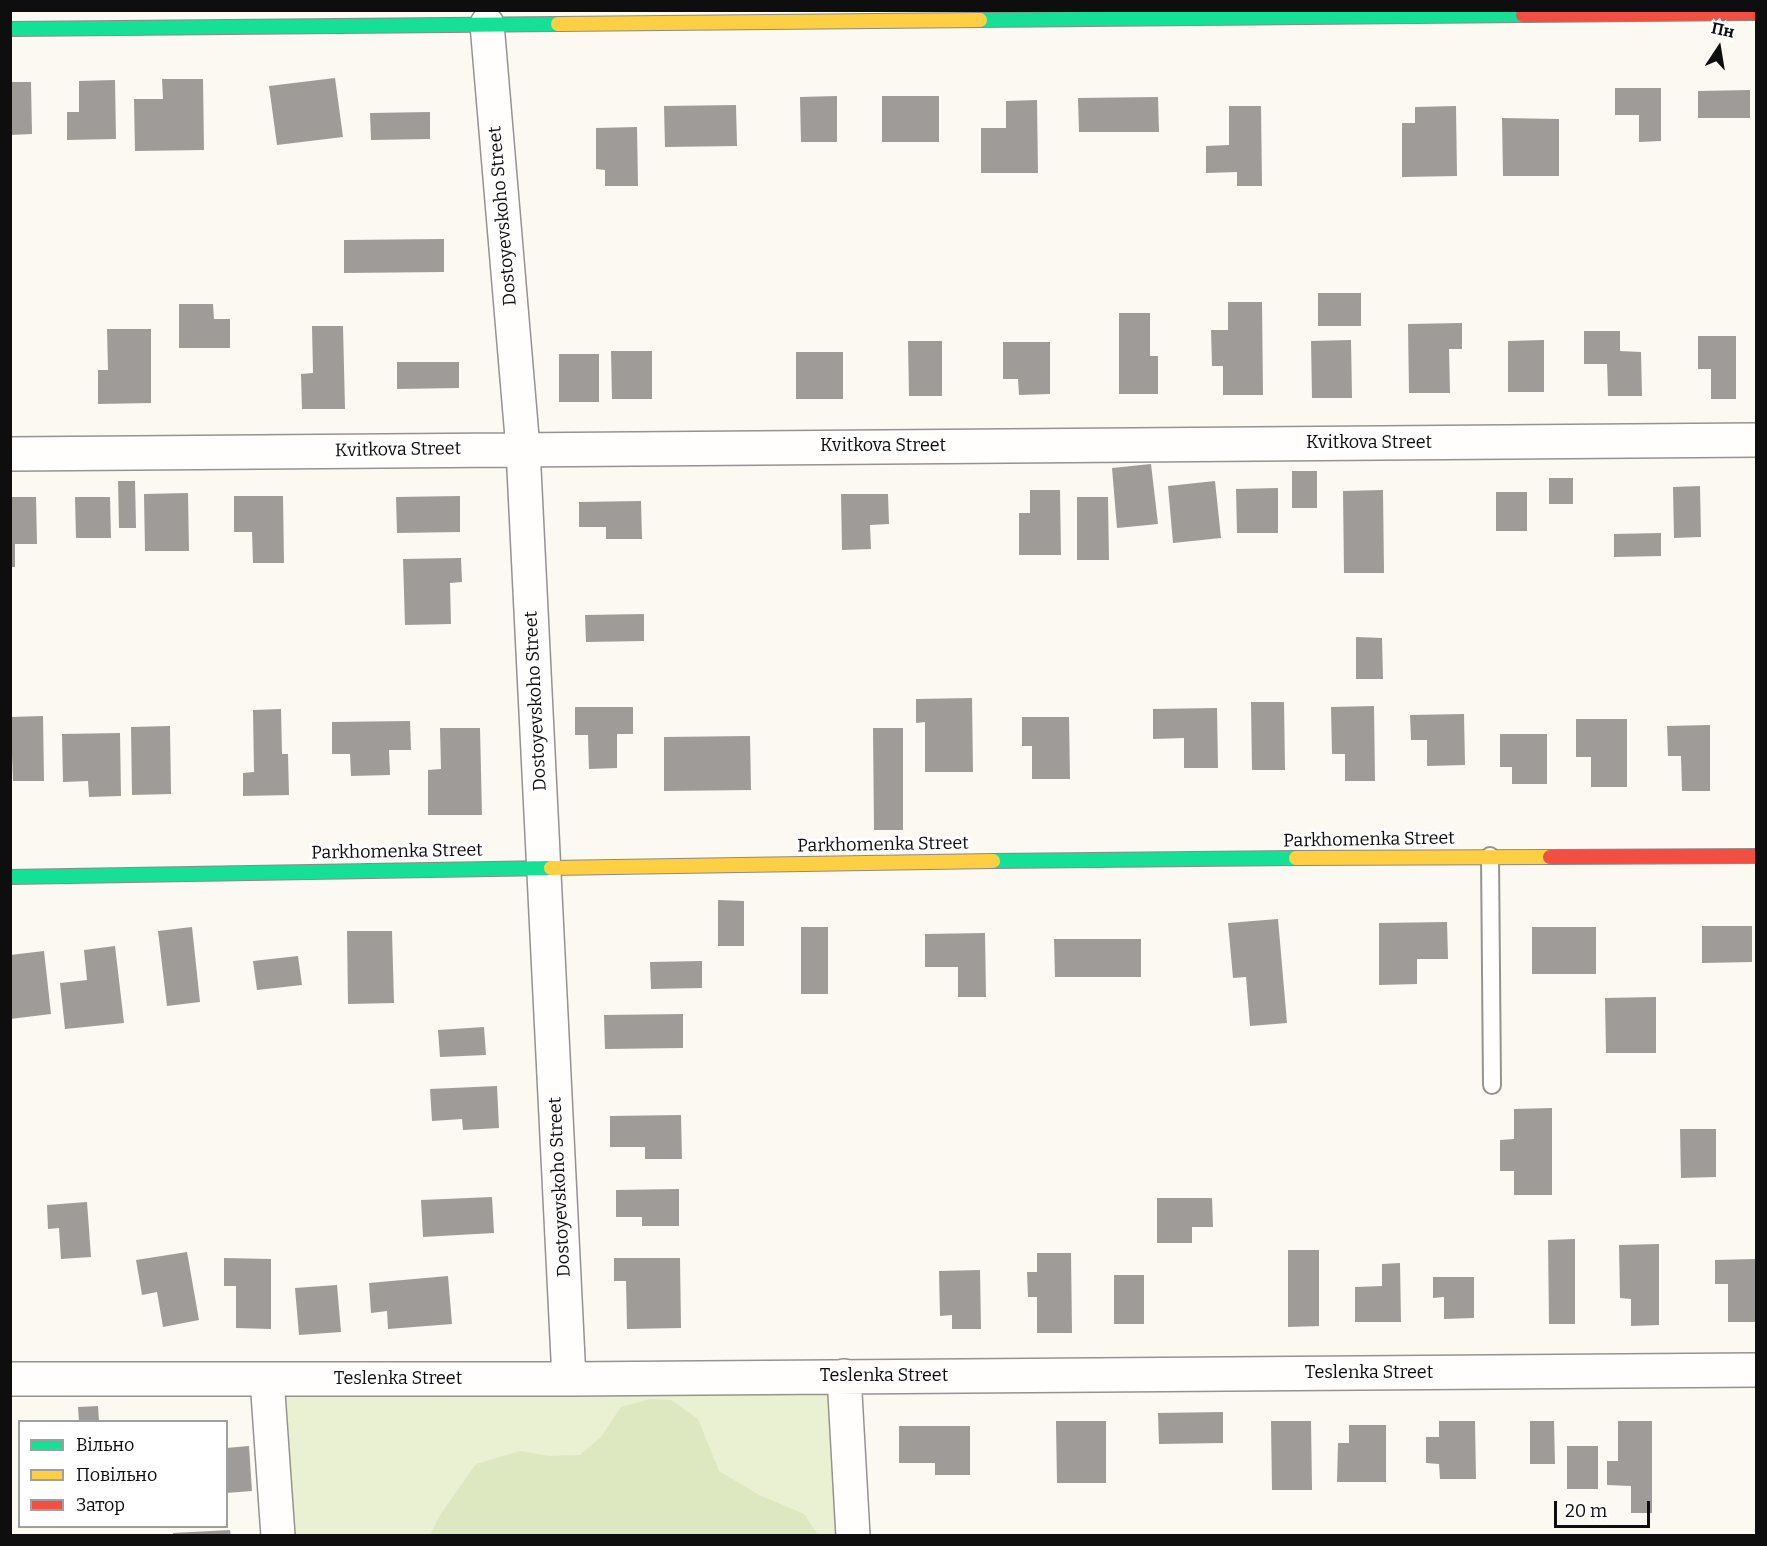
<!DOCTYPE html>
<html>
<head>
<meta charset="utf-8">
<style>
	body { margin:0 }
	#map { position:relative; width:1767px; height:1546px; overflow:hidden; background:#fcf8f2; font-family:Bitter,serif }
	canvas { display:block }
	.frame { position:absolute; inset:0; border:12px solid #0e0e0e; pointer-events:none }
	.legend { position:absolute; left:18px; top:1420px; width:210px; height:108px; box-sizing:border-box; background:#fff; border:2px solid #9f9f9f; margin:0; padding:8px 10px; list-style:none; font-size:18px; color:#0e0e0e }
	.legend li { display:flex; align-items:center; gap:12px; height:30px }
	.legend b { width:30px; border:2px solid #9f9f9f }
	.north { position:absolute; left:1689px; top:18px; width:60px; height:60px; -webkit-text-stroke:4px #fff; paint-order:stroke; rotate:12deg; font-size:16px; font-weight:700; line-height:24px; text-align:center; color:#0e0e0e }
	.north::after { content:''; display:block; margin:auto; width:21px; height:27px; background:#0e0e0e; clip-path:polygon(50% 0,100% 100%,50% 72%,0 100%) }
	.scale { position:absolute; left:1554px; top:1501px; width:96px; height:27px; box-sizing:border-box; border:3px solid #0e0e0e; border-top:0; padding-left:8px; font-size:18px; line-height:21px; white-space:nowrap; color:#0e0e0e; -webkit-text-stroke:4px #fff; paint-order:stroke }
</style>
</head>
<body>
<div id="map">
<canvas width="1767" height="1546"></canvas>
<div class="frame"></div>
<ul class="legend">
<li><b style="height:8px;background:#16e098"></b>Вільно</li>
<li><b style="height:8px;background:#ffcf43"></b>Повільно</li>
<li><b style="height:8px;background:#f24e42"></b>Затор</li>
</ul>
<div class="north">Пн</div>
<div class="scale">20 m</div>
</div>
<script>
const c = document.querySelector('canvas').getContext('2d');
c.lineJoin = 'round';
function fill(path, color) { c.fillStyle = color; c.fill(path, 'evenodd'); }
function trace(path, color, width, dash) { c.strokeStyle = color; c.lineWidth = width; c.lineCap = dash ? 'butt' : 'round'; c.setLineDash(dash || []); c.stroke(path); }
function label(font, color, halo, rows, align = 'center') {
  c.font = font + ' Bitter,serif'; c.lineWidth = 6; c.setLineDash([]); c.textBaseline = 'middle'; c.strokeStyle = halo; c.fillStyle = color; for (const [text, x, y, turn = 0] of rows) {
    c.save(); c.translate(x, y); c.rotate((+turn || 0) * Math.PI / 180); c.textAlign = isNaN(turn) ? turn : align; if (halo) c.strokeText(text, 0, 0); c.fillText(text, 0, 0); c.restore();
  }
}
const green = new Path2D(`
	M837 1384 845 1535H285L275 1386Z`);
const forest = new Path2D(`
	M650 1399 671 1400 698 1419 719 1471 759 1495 804 1514 818 1535H430L440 1515 476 1464 520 1451 549 1456 580 1455 601 1437 621 1407Z`);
const building = new Path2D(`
	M335 78 343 137 277 145 269 86Z
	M162 79H203L204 150 135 151 134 99H163Z
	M115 80 116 139 67 140V112H79V81Z
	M10 82H31L32 134 10 135Z
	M1615 88H1661V141L1639 142V115H1615Z
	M1750 90V118H1698V91Z
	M837 96V142H801L800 97Z
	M882 96H939V142H882Z
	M1158 97 1159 132H1079L1078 98Z
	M1037 100 1038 173H981V128H1006V101Z
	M736 105 737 146 665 147 664 106Z
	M1229 106H1261L1262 186H1237V172L1206 173V146L1229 145Z
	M1456 106 1457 176 1402 177V123H1415V107Z
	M430 112V139L371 140 370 113Z
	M1502 118 1559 119V176H1503Z
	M637 127 638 186H605V170L596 169V128Z
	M444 239V272L344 273V240Z
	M1318 293H1361V326H1318Z
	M1228 302H1262L1263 395H1223V366H1212L1211 330H1228Z
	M179 304H213L214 319H230V348H179Z
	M1119 313H1150V356H1158V394H1119Z
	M1462 323V349H1449L1450 393H1409L1408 324Z
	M312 326H343L345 409H302L301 374 313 373Z
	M107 329H151V403L98 404V370H108Z
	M1584 331H1620V351L1641 352 1642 396H1608L1607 364H1584Z
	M1698 336H1736V399H1711V369H1698Z
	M1351 340 1352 398H1312L1311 341Z
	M1544 340V392H1508V341Z
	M908 341H942V396H909Z
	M1003 342H1050V394L1019 395 1018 379H1003Z
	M611 351H652V399H612Z
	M796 352H843V399H796Z
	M559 354H599V402H559Z
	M397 362H459V388L397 389Z
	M1151 464 1158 524 1117 528 1112 468Z
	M1292 471H1317V508H1292Z
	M1549 478H1573V504H1549Z
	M118 481H135L136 528H119Z
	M1215 481 1221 538 1173 543 1168 486Z
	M1700 486 1701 537 1674 538 1673 487Z
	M1278 488V533H1237L1236 489Z
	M1030 490H1060L1061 555H1019V513H1030Z
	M1383 490 1384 573H1344L1343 491Z
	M1496 492H1527V531H1496Z
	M188 493 189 551H145L144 494Z
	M841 494H888L889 524 870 525 871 549 842 550Z
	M234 496H283L284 563H253L252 532H234Z
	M460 496V532L397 533 396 497Z
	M10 497H36L37 544H15V567H10Z
	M75 497H110L111 538H76Z
	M1077 497H1108L1109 560H1077Z
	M641 501 642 539H606V527H579V502Z
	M1661 533V556L1614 557V534Z
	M461 558 462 582 450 583 451 624 405 625 403 559Z
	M644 614V641L586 642 585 615Z
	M1356 637 1382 638 1383 679H1356Z
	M972 698 973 772H925V722L916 723V699Z
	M1251 702H1284L1285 770H1252Z
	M1374 706 1375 781H1345V754H1332L1331 707Z
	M575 707H633V734H617V768L589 769 588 735H575Z
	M1217 708 1218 768H1184V738L1153 739V709Z
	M281 709 282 754H288L289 795 243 796V773L254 772 253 710Z
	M1464 714 1465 765 1427 766V740H1411L1410 715Z
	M43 716 44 781H13L12 755H10V717Z
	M1022 717H1069L1070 779H1032V746H1022Z
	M1576 719H1627V787H1591V757H1576Z
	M410 721 411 750H389L390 775 351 776 350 754H332V722Z
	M1710 725V791H1682L1681 756H1668L1667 726Z
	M170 726 171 794 132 795 131 727Z
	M440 728H480L482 815H428V770L441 769Z
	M873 728H903V830H874Z
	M120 733 121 796 89 797 88 781 63 782 62 734Z
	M1500 734H1547V784H1512V767H1500Z
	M750 736 751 790 664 791V737Z
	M718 900 744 901V946H718Z
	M1278 919 1287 1023 1250 1026 1246 977 1233 978 1228 923Z
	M1447 922 1448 959H1417V984L1379 985V923Z
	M1702 926H1752V962L1702 963Z
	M192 927 200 1002 167 1006 158 931Z
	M801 927H828V994H801Z
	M1532 927H1596V974H1532Z
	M347 931H392L394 1003 348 1004Z
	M985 933 986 997H958V967H925V934Z
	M1054 939H1141V977H1055Z
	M115 946 124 1023 65 1029 60 983 87 980 84 950Z
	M44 951 51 1014 10 1019V955Z
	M298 956 302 985 257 990 253 961Z
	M702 961V988L651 989 650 962Z
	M1656 997V1053H1606L1605 998Z
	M683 1014V1048L605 1049 604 1015Z
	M484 1027 486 1055 440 1057 438 1030Z
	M497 1086 499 1128 463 1130 462 1119 432 1121 430 1089Z
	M1552 1108V1195H1514V1171H1500V1140L1514 1139V1109Z
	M681 1115 682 1159H645V1147H610V1116Z
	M1680 1129H1716V1177L1681 1178Z
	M679 1189V1226H642V1217H616V1190Z
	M492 1197 494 1233 423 1237 421 1200Z
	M1157 1198H1212L1213 1227H1192V1243H1157Z
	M87 1202 91 1257 61 1259 59 1228 48 1229 47 1205Z
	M1575 1239V1324H1549L1548 1240Z
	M1659 1244V1325L1631 1326V1299L1620 1298 1619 1245Z
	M1288 1250H1319V1326L1288 1327Z
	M187 1252 199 1320 163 1327 157 1292 142 1295 136 1260Z
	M1037 1253H1071L1072 1333H1037V1297H1028L1027 1272H1037Z
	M224 1258 271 1259V1329L236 1328V1286H224Z
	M614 1258H680L681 1328 627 1329 626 1281H614Z
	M1756 1259V1322H1728V1284H1715V1260Z
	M1400 1263 1401 1322H1355V1287L1382 1286V1264Z
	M980 1270 981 1329H952V1315L940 1316 939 1271Z
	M1114 1275H1144V1324H1114Z
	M448 1276 452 1324 388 1329 387 1311 371 1313 369 1283Z
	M1433 1277H1474V1318L1444 1319V1297L1433 1298Z
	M337 1285 341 1332 299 1335 295 1288Z
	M98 1406 99 1422H79L78 1407Z
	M1223 1412V1443L1159 1444 1158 1413Z
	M1056 1421H1106V1483H1057Z
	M1271 1421H1311L1312 1490H1272Z
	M1439 1421H1475L1476 1479H1440L1439 1464 1426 1463V1437H1439Z
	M1530 1421H1554L1555 1464H1530Z
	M1618 1421H1652V1513H1631V1486L1607 1485V1461H1618Z
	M1349 1425H1386V1482H1337L1338 1443H1349Z
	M899 1426H970V1475H935V1463H899Z
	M249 1446 252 1491 226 1493V1448Z
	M1567 1446H1598V1489H1567Z
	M230 1530 231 1536H173V1533Z`);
const lane = new Path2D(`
	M1490 856 1492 1085`);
const street = new Path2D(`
	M487 24 523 449 569 1379
	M10 454 1756 440
	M844 1376 853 1536
	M10 1379H569L1756 1370
	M267 1379 278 1536`);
const fast = new Path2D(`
	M980 20 1523 15
	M10 29 558 24
	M993 861 1296 858
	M10 877 551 868`);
const slow = new Path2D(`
	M558 24 980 20
	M1296 858 1550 857
	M551 868 993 861`);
const jam = new Path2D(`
	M1523 15 1756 13
	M1550 857 1756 856`);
const streetNames = [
	["Dostoyevskoho Street",503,216,-95],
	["Kvitkova Street",1369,443],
	["Kvitkova Street",883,446],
	["Kvitkova Street",398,450,-1],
	["Dostoyevskoho Street",536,701,-93],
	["Parkhomenka Street",1369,840,-1],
	["Parkhomenka Street",883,845,-1],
	["Parkhomenka Street",397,852,-1],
	["Dostoyevskoho Street",560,1187,-93],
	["Teslenka Street",1369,1373],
	["Teslenka Street",884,1376],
	["Teslenka Street",398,1379]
];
fill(green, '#eaf0d2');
fill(forest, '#dde8c0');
fill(building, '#9f9b98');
trace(lane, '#959391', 20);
trace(street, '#959391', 36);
trace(fast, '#8c8a87', 16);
trace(slow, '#8c8a87', 16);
trace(jam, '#8c8a87', 16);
trace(lane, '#fffefd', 16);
trace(street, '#fffefd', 33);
trace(fast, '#16e098', 14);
trace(slow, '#ffcf43', 14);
trace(jam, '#f24e42', 14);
label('18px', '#0e0e0e', '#fff', streetNames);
</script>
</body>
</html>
